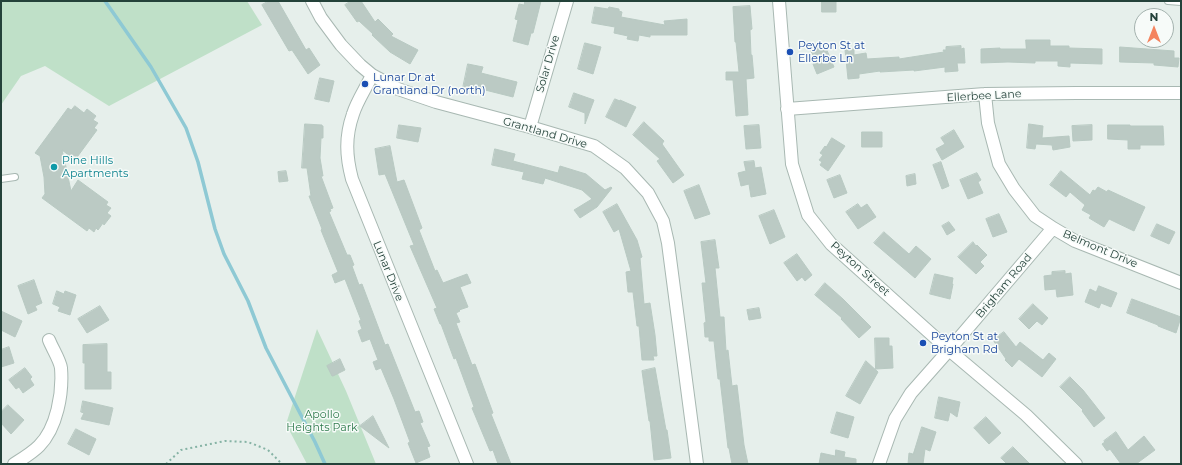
<!DOCTYPE html>
<html>
<head>
<meta charset="utf-8">
<style>
	body { margin:0 }
	#map { position:relative; width:1182px; height:465px; overflow:hidden; background:#e6efeb; font-family:Montserrat,sans-serif }
	canvas { display:block }
	.frame { position:absolute; inset:0; border:2px solid #24423a; pointer-events:none }
	.north { position:absolute; left:1134px; top:8px; width:40px; height:40px; box-sizing:border-box; background:#f7fbf9; border:1px solid #a3b1ad; border-radius:50%; rotate:0deg; font-size:11px; font-weight:700; line-height:16px; text-align:center; color:#24423a }
	.north::after { content:''; display:block; margin:auto; width:14px; height:18px; background:#f4845f; clip-path:polygon(50% 0,100% 100%,50% 72%,0 100%) }
</style>
</head>
<body>
<div id="map">
<canvas width="1182" height="465"></canvas>
<div class="frame"></div>
<div class="north">N</div>
</div>
<script>
const c = document.querySelector('canvas').getContext('2d');
c.lineJoin = 'round';
function fill(path, color) { c.fillStyle = color; c.fill(path, 'evenodd'); }
function trace(path, color, width, dash) { c.strokeStyle = color; c.lineWidth = width; c.lineCap = dash ? 'butt' : 'round'; c.setLineDash(dash || []); c.stroke(path); }
function label(font, color, halo, rows, align = 'center') {
  c.font = font + ' Montserrat,sans-serif'; c.lineWidth = 3; c.setLineDash([]); c.textBaseline = 'middle'; c.strokeStyle = halo; c.fillStyle = color; for (const [text, x, y, turn = 0] of rows) {
    c.save(); c.translate(x, y); c.rotate((+turn || 0) * Math.PI / 180); c.textAlign = isNaN(turn) ? turn : align; if (halo) c.strokeText(text, 0, 0); c.fillText(text, 0, 0); c.restore();
  }
}
const green = new Path2D(`
	M1 1H247L262 25 109 106 45 66 21 76 1 105Z
	M317 329 346 391 376 464H307L286 424Z`);
const stream = new Path2D(`
	M105 1 151 67 186 128 198 162 215 229 224 254 248 301 266 348 315 442 325 464`);
const building = new Path2D(`
	M269 1H278L306 50 309 48 320 65 308 74 292 50 289 51 262 5Z
	M351 1H361L375 22 378 19 393 34 391 36 418 50 410 64 390 52 372 35 373 34 359 21 357 22 345 5Z
	M525 1H541L533 33H531L528 45 513 41 518 20 515 19 519 4 524 5Z
	M822 1H836V12H822Z
	M750 6 752 29 750 30 751 55H752L754 78 746 79 748 115 736 116 733 80H726V72H739L736 42H735L733 7Z
	M595 7 608 9 609 7 619 9V11L622 12 621 17 665 25 664 21 687 19V35H650V37L639 35 638 41 627 39 628 36 614 33 615 27 592 23Z
	M1026 40H1050V46H1069V48L1102 49V64L1070 63V67L1058 66V61H1035V63L1008 62 981 63V49L1000 48V49H1026Z
	M585 43 601 47 593 74 578 69Z
	M819 45 821 50 826 48 834 67 817 74 813 64 816 63 810 49Z
	M961 46V49L964 48 965 63H957L958 71 945 72V67L914 71V70L880 72V71L859 74V78L848 79 845 50 854 49V55L866 53 867 59 899 57V59L944 52 943 50H946V47Z
	M1120 47 1174 51V58H1179L1178 67 1154 65V63L1120 62Z
	M468 64 483 67 481 73 517 82 513 97 477 88 476 91 463 88Z
	M320 78 334 81 329 102 315 99Z
	M574 93 594 100 585 124V113L569 107Z
	M615 99 620 101V100L636 107 626 127 606 117Z
	M75 106 84 113 87 109 96 116 93 120 98 123 94 128 97 130 75 160 62 150 67 171H65L67 172 71 191 78 180 108 202 106 205 111 208 107 213 111 216 104 225 103 223 98 230 96 228 94 232 89 228 87 231 42 198 45 194 44 177 40 156 35 153 68 108 71 110Z
	M644 122 664 141 662 144 684 175 673 183 657 161 660 159 633 135Z
	M305 124 322 125V126H323V138H321L320 158 323 176H321L333 208 330 209 331 211 329 212 347 255H350L354 265 352 266 359 285 362 284 385 345 388 344 415 412 419 411 423 422 420 423 430 446 427 447 430 457 416 463 408 443 410 442 394 399 381 368 376 370 373 362 378 360 370 339 362 342 358 331 362 329 359 321 361 320 345 279 335 283 332 275 338 272 321 230 322 229 309 196H311L307 168H302Z
	M1029 124 1043 126 1042 138 1069 136 1070 147 1053 150 1052 145 1036 144 1035 149 1027 148Z
	M399 125 421 128 418 142 397 138Z
	M759 125 761 148 746 149 744 126Z
	M1092 125V140L1073 141 1072 126Z
	M1108 125H1130V126H1163L1164 145H1140V149H1128V140L1108 139Z
	M954 130 964 147 942 160 936 149 945 144 941 138Z
	M862 132H882V147H862Z
	M832 138 845 146 828 171 820 165 822 162 819 160 823 155 820 153 825 146 826 147Z
	M390 146 397 182 404 180 422 228 419 230 435 271 437 270 443 283 467 274 471 283 460 287 468 307 459 310 460 311 456 313 460 322 456 323 472 365 475 364 493 413 491 414 511 464H498L493 450 490 451 472 408 474 407 456 358 454 359 441 324H440L434 309 437 308 410 246 414 245 385 174 379 175 375 149Z
	M495 149 515 154 513 161 558 173 560 166 586 174 605 190 611 187 612 188 597 207 580 218 574 210 592 199 582 190 545 178 543 184 522 179 524 172 492 165Z
	M754 161 755 168 761 167 766 194 751 197 749 184 741 186 738 173 746 171 744 162Z
	M941 162 949 186 942 189 933 165Z
	M286 171 288 181 279 182 278 172Z
	M1061 171 1090 195 1093 190 1095 191 1098 187 1107 192 1108 190 1145 207 1134 231 1109 219 1104 227 1089 218 1091 215 1082 210 1085 205 1070 192 1066 197 1050 185Z
	M977 173 981 180 978 182 983 193 968 199 960 180Z
	M915 174 916 184 907 186 906 176Z
	M840 175 847 193 834 198 827 180Z
	M699 185 710 214 695 219 684 191Z
	M617 204 637 240 642 257 640 258 644 304 650 303 655 335 657 356H653L654 360H642L639 326H637L633 292H628L626 272 631 271 619 229 614 232 603 212Z
	M858 204 861 208 867 204 876 217 858 229 846 212Z
	M774 210 785 237 770 244 759 216Z
	M999 214 1007 232 993 237 986 219Z
	M949 222 955 230 947 235 942 226Z
	M1157 224 1175 232 1169 244 1151 236Z
	M884 232 909 254 916 246 931 259 915 278 874 243Z
	M715 240 719 268H715L720 317H724L726 351 728 350 732 386 737 385 744 445 748 464H732L729 448H728L720 379H718L714 341H709V337H705L704 323 706 322 702 283H706L701 242Z
	M973 242 976 246 977 245 987 255 980 262 984 266 976 274 958 257Z
	M797 254 812 275 805 281 802 277 797 281 784 263Z
	M1065 271V274L1071 273 1073 295 1057 297 1056 289 1045 290 1044 276 1052 275V272Z
	M935 274 953 278 952 284H953L950 299 930 294Z
	M34 280 42 303 35 306 37 310 28 314 18 286Z
	M825 283 843 299 871 327 859 338 841 319 842 318 815 295Z
	M1099 286 1117 293 1111 307 1101 303 1099 308 1085 302 1090 289 1096 292Z
	M57 291 64 294 65 291 76 295 70 315 58 311 60 307 53 304Z
	M1132 299 1181 317 1176 333 1158 326V325L1127 313Z
	M1033 304 1048 318 1042 325 1037 321 1029 329 1019 319Z
	M100 306 109 320 87 333 78 319Z
	M759 308 761 318 749 320 747 310Z
	M1 311 22 321 15 337 1 330Z
	M1004 332 1016 347 1020 342 1043 360 1049 353 1056 359 1042 377 1019 359 1012 367 1005 360 1006 359 993 340Z
	M875 338H889V346H892L893 368 876 369Z
	M107 344V372H111V389H85V363H83V345Z
	M9 347 14 363 1 367V350Z
	M340 359 345 370 333 376H332L327 366Z
	M866 361 878 372 860 404 846 396Z
	M25 368 32 377 30 379 34 385 23 393 19 387 16 389 9 380Z
	M655 368 666 430H667L671 458 654 460 650 421H649L642 371Z
	M1070 377 1083 390 1105 418 1094 427 1082 411 1083 410 1060 387Z
	M939 397 960 402 957 417 950 412 948 421 935 418Z
	M83 401 113 408 109 425 81 419 84 413 81 412Z
	M8 405 24 420 11 434 1 423V412Z
	M837 412 854 417 848 438 831 433Z
	M373 416 389 448 360 426Z
	M986 417 1001 433 989 444 974 428Z
	M922 427 936 432 930 451 925 449 923 464H908L909 453 913 454Z
	M76 429 96 439 89 455 68 444Z
	M1116 432 1128 450 1144 436 1155 450 1136 464H1121L1110 449 1107 451 1102 444 1105 442 1104 441Z
	M1013 447 1030 464H1007L1001 458Z
	M836 450 845 452 844 457 856 459V464H819L821 453 835 456Z`);
const path = new Path2D(`
	M166 464 181 450 225 441 248 442 268 450 282 464`);
const service = new Path2D(`
	M1168 1 1181 2
	M1 179 15 177`);
const minor = new Path2D(`
	M312 1 321 18 341 45 360 65 372 75 398 89 436 102 530 127 594 146 625 168 648 193 663 221 668 243 697 464
	M779 1 792 164 808 215 831 244 949 350 1026 415 1076 464
	M372 75C366 88 357 101 353 114 345 137 346 156 352 179L467 464
	M985 94 988 123 999 164 1014 189 1035 216 1053 228 1075 241 1181 283
	M787 109 985 94 1076 93H1181
	M530 127 567 1
	M14 464C22 459 32 453 39 446 57 428 63 393 61 368 60 360 52 348 49 340
	M879 464 895 419 911 393 949 350 1053 228`);
const markers = [
	[790,52,4,"#1a4fb4"],
	[365,84,4,"#1a4fb4"],
	[54,167,4,"#0f9aa8"],
	[923,343,4,"#1a4fb4"]
];
const transitNames = [
	["Peyton St at",798,46],
	["Ellerbe Ln",798,59],
	["Lunar Dr at",373,78],
	["Grantland Dr (north)",373,91],
	["Peyton St at",931,337],
	["Brigham Rd",931,350]
];
const streetNames = [
	["Solar Drive",548,64,-74],
	["Ellerbee Lane",984,96,-3],
	["Grantland Drive",545,133,16],
	["Belmont Drive",1100,249,23],
	["Peyton Street",860,269,42],
	["Lunar Drive",388,271,68],
	["Brigham Road",1004,286,-50]
];
const cultureNames = [
	["Pine Hills",62,161],
	["Apartments",62,174]
];
const parkNames = [
	["Apollo",322,415],
	["Heights Park",322,428]
];
fill(green, '#bfe0c8');
trace(stream, '#8ec9d4', 3.5);
fill(building, '#bbcac4');
trace(building, '#b8c9c2', 1);
trace(service, '#a8b8b2', 8);
trace(minor, '#a8b8b2', 14);
trace(path, '#86b3a5', 2, [2, 3]);
trace(service, '#fff', 6);
trace(minor, '#fff', 12);
for (const [x, y, r, color] of markers) { const dot = new Path2D(); dot.arc(x, y, r, 0, 2 * Math.PI); c.fillStyle = color; c.fill(dot); trace(dot, '#f7fbf9', 1.5); }
label('11px', '#164399', '#f7fbf9', transitNames, 'left');
label('11px', '#24423a', '#f7fbf9', streetNames);
label('11px', '#0d838f', '#f7fbf9', cultureNames, 'left');
label('11px', '#2d7a4b', '#f7fbf9', parkNames);
</script>
</body>
</html>
